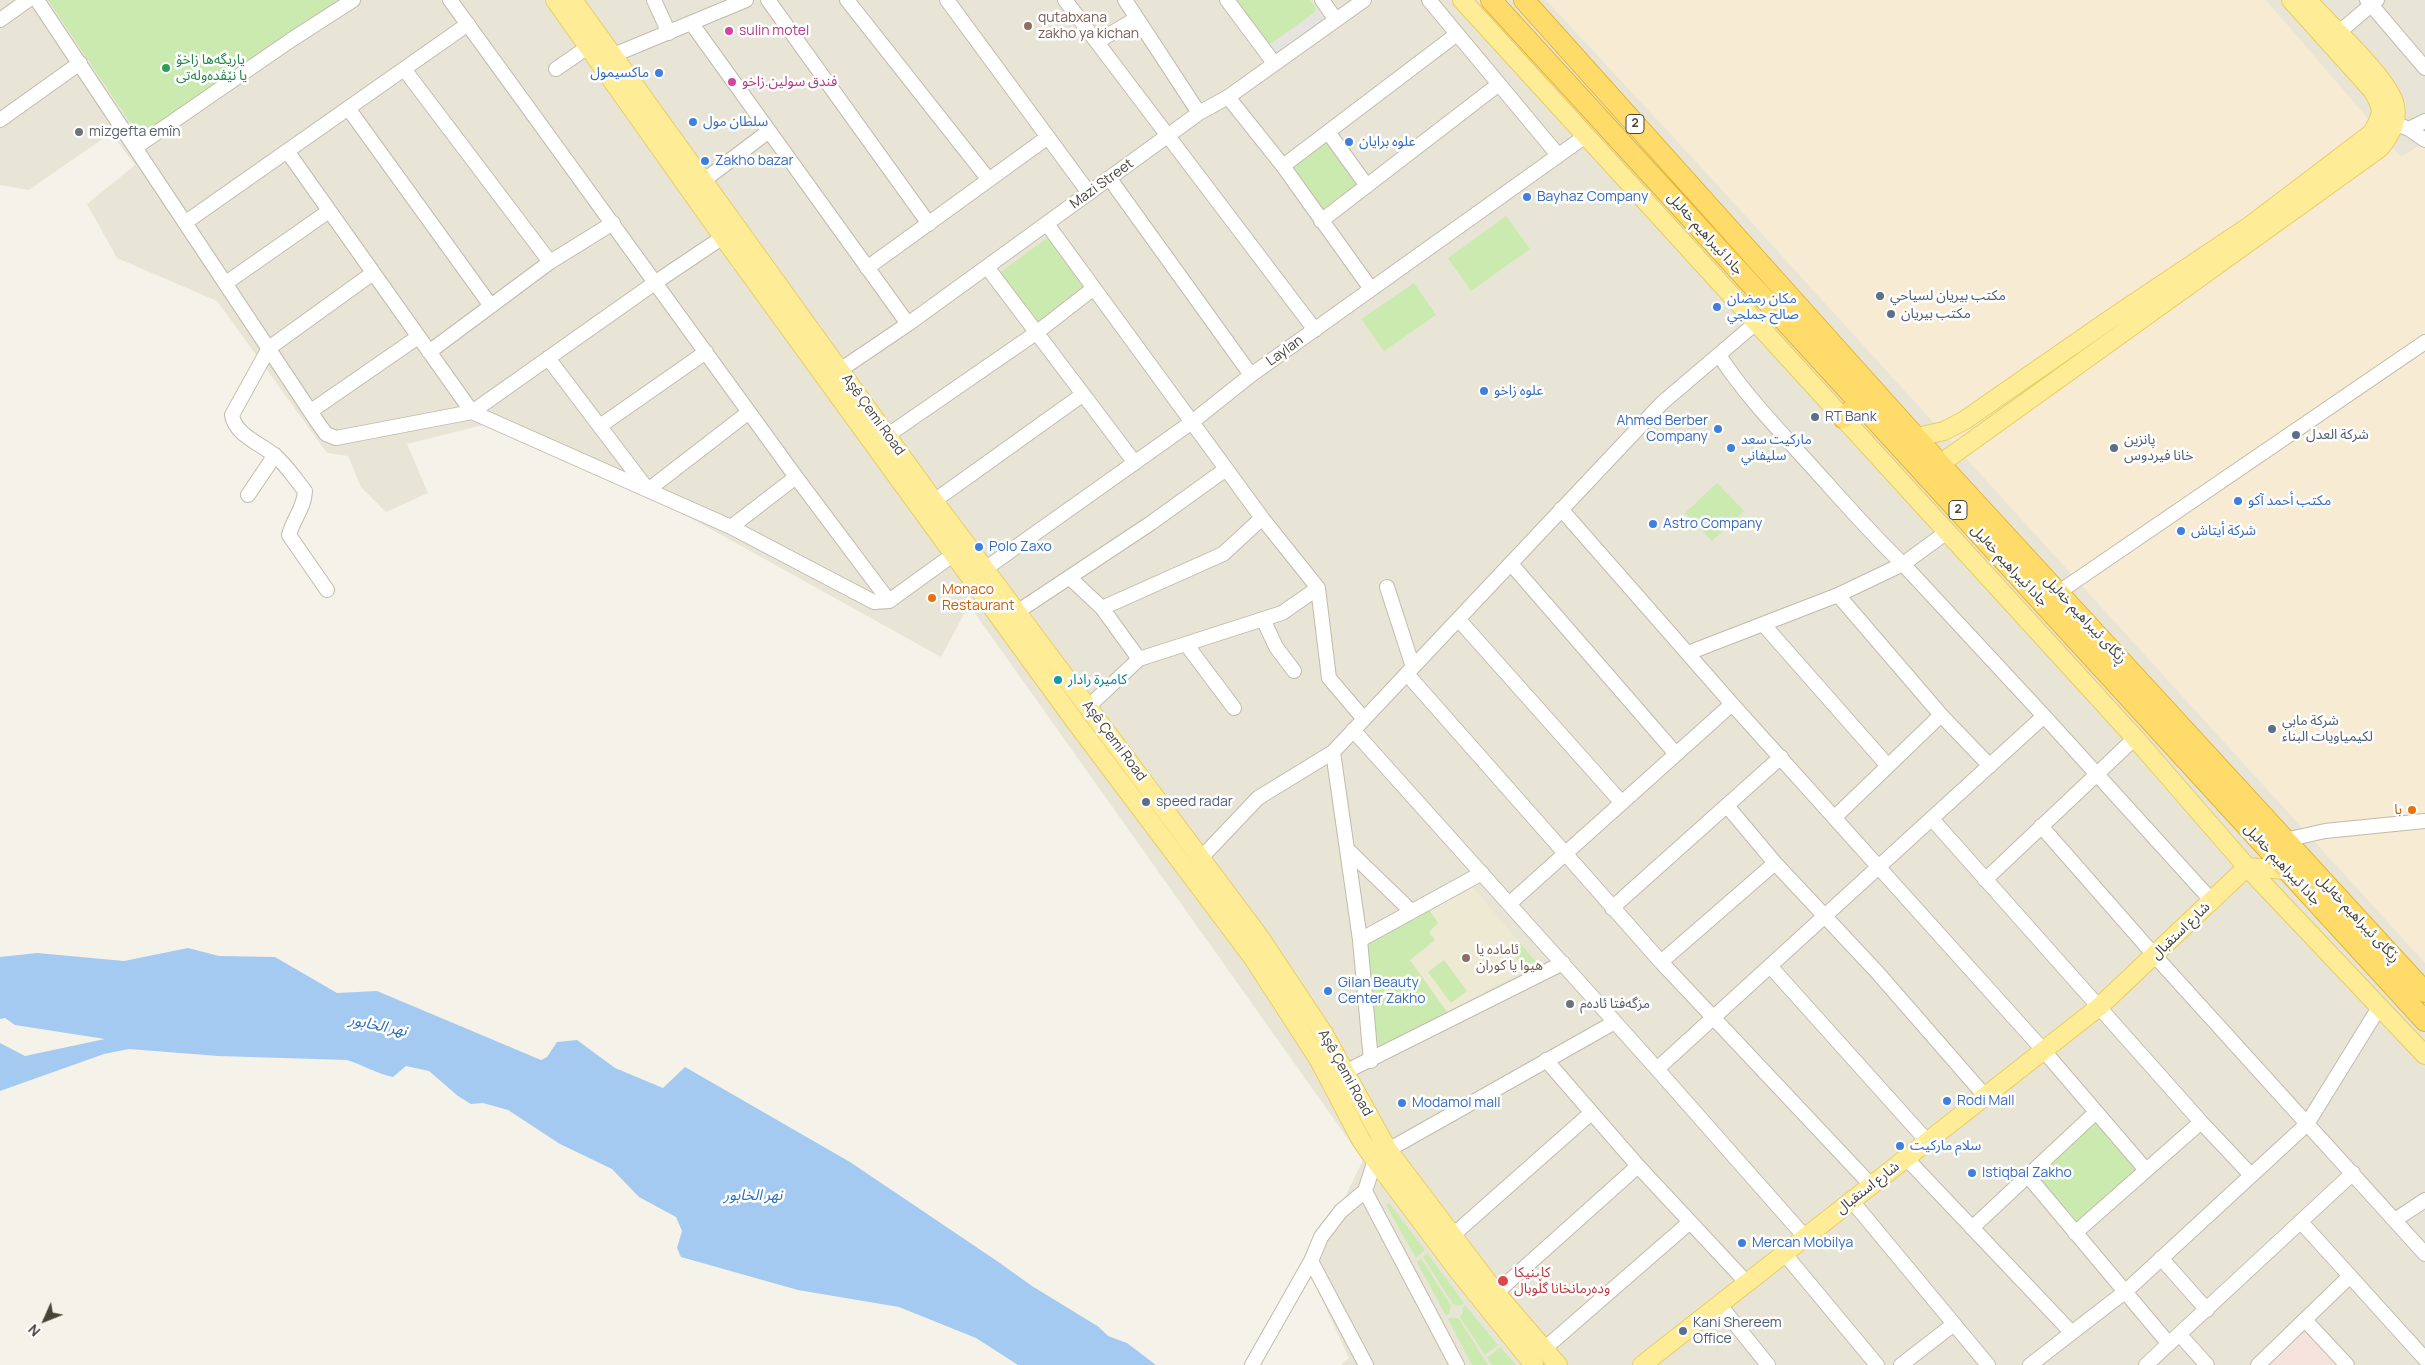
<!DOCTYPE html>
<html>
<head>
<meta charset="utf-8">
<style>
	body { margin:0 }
	#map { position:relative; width:2425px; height:1365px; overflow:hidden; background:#f5f2e9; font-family:Manrope,sans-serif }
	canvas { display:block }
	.north { position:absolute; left:20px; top:1295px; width:50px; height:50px; -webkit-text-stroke:4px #fff; paint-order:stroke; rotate:226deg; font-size:14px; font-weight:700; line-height:20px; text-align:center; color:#484337 }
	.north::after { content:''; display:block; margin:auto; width:18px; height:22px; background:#484337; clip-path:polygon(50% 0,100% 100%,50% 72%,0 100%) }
</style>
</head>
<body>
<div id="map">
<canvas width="2425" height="1365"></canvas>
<div class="north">N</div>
</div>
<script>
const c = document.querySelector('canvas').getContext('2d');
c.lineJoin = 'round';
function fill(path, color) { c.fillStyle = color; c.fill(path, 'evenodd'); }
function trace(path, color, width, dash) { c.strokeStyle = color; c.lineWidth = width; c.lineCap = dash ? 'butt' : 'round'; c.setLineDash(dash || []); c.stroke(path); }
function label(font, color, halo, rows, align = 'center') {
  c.font = font + ' Manrope,"Noto Sans Arabic",sans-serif'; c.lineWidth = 5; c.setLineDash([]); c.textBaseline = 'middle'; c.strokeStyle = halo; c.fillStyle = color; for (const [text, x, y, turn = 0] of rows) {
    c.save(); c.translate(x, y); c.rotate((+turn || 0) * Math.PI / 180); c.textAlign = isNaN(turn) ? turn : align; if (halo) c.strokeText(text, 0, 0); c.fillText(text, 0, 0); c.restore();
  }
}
const residential = new Path2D(`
	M0 0H2425V1365H1341L1349 1358 1309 1272 1363 1160 969 605 941 657 669 506 483 425 407 444 428 493 386 512 361 487 348 456 327 453 217 301 117 258 87 204 135 165 111 133 29 190 0 185Z`);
const commercial = new Path2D(`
	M1546 0H2266L2401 157 2425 142V963L1701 167Z`);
const education = new Path2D(`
	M1471 885 1538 964 1381 1046 1364 945Z`);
const medical = new Path2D(`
	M2304 1329 2339 1365H2266Z`);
const green = new Path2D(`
	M48 0H339L139 136Z
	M1237 0H1310L1316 8 1314 13 1272 43H1268Z
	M1328 138 1362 185 1323 213 1290 168Z
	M1506 216 1530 249 1471 291 1448 258Z
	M1050 236 1089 289 1037 327 998 274Z
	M1414 283 1436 315 1384 351 1361 319Z
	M1717 483 1744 511 1712 541 1685 513Z
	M1428 908 1438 923 1429 932 1435 940 1410 960 1447 1012 1381 1046 1376 1042 1364 945Z
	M1519 942 1538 964 1526 971 1509 949Z
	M1444 960 1467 991 1451 1003 1428 972Z
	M2096 1123 2136 1170 2077 1221 2037 1175Z
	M1389 1203 1425 1250 1416 1258 1386 1205Z
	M1427 1253 1464 1303 1460 1306 1453 1304 1423 1257Z
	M1421 1258 1451 1306 1449 1314 1446 1316 1417 1262Z
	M1465 1305 1498 1345 1485 1355 1460 1317 1463 1313 1462 1308Z
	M1452 1317 1459 1319 1488 1365H1472L1448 1319Z
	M1500 1347 1516 1365H1492L1487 1358Z`);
const parking = new Path2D(`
	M1316 8 1326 22 1277 57 1268 43H1272L1314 13Z`);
const water = new Path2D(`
	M188 948 219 956 275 957 337 993 377 991 541 1060 547 1057 557 1042 577 1040 615 1068 663 1088 685 1067 850 1162 997 1261 1046 1296 1053 1316 1127 1343 1156 1365H1018L976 1338 899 1307 798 1290 681 1257 677 1248 682 1231 676 1217 639 1197 612 1169 560 1144 508 1110 483 1103 471 1104 458 1096 429 1071 406 1066 393 1077C377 1074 363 1065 347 1060L218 1056 129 1049 104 1054 0 1091V1043L25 1056 105 1039 15 1025 5 1018 0 1019V957L37 953 124 961Z`);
const river = new Path2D(`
	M1031 1296 1093 1334 1126 1365`);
const minor = new Path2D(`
	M37 0 318 423 326 434 336 438 472 412 656 282 723 237
	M450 0 796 477 889 601
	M654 0 669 33
	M768 0 929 224
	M847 0 989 180
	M947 0 1089 193
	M1065 0 1315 330
	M1125 0 1199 113
	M1227 0 1274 63
	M1322 0 1336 20
	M1429 0 1558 155
	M2367 0 2425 68
	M0 20 28 0
	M692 24 908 324
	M2338 33 2377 0
	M1097 42 1137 18
	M604 59 746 0
	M404 69 550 262
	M556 69 588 47
	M1228 97 1283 166 1371 289
	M348 108 491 306
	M0 120 80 63
	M2386 120 2409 129 2425 140
	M2409 129 2425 121
	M1328 132 1367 186
	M136 147 291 40 353 0
	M287 151 472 412 731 527 874 602 889 601 954 554
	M1283 166 1457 34
	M1110 179 1251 375
	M703 181 769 131
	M1321 221 1499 84
	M186 222 468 24
	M1047 224 1262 518 1318 588 1329 678 1364 719
	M987 267 1135 463
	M867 268 1048 137
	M226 283 329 211
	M429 352 550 262 613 223
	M1719 355C1743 392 1774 425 1804 458 1837 494 1868 531 1903 564L1947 532
	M548 358 648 490 749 412
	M840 370 908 324 1199 113 1228 97 1364 0
	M311 411 418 337
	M600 426 706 352
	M888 435 1036 333 1094 288
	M248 495 275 455
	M934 501 1082 395
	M1561 509 1732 704 2044 1051 2146 1170
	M731 527 796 477
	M1512 565 1676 754
	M985 569 1192 422 1251 375 1587 135
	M1070 578 1102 608 1139 659
	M1387 587 1413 667
	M327 590 289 535C294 517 304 509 305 491 295 479 286 464 274 455 260 443 235 435 232 415L269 348 373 273
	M2059 592 2425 342
	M1838 595 1941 715 1990 766
	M1102 608 1223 554 1262 518
	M1017 612 1151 523 1226 469
	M1263 619 1276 647 1294 671
	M1459 620 1622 803
	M1763 624 1888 766
	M1186 644 1234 708
	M1688 653 1838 595 1903 564 2044 716 2212 901
	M1407 674 1661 962 1871 1185
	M1088 707 1139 659 1282 613 1318 588
	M1353 730 1657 1069 1805 1237
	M1333 752 1360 940 1371 1061
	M1728 807 1775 863 1877 972 1985 1096
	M1835 817 1941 715
	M1932 819 2201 1122 2251 1175
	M2041 826 2155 956 2425 1254
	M2285 840 2325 831 2425 821
	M1347 849 1411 911
	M1201 858 1258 798 1333 752 1662 403 1757 322
	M1985 880 2135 738
	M1509 904 1732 704
	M1612 908 1781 757
	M1360 940 1482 873
	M1661 962 1775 863
	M1770 966 1927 1141
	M1546 1060 1638 1166 1747 1283
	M1657 1069 2044 716
	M1345 1072 1563 963
	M1388 1150 1615 1022
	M1906 1158 2071 1332
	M2028 1176 2169 1344
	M1365 1191 1457 1365
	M1852 1201 1988 1365
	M2395 1220 2425 1200
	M2301 1222 2425 1359
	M1972 1228 2096 1112
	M2075 1233 2201 1122
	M1453 1235 1591 1113
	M1784 1253 1877 1365
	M2161 1258 2207 1310
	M1311 1261 1366 1365
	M1496 1293 1638 1166
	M1719 1304 1768 1365
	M2305 1320 2347 1365
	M2180 1335 2207 1365
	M1544 1349 1690 1222
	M1252 1365 1311 1261 1321 1237 1341 1211 1365 1191 1375 1160
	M1901 1365 1954 1324
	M2030 1365 2126 1291 2307 1124 2380 1006
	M2146 1365 2353 1173
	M2258 1365 2350 1276`);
const major = new Path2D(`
	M555 0 723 237 1074 720 1253 958 1319 1060 1361 1140 1375 1160 1459 1272 1534 1365
	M573 0 934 501 1261 939 1324 1034 1388 1150 1496 1293 1558 1365
	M1462 0 2135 738 2247 867 2425 1055
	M1917 437 1944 431 1965 420 2115 316 2251 225 2372 133C2383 114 2384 109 2372 90L2291 0
	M1940 464 2380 148C2390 135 2400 120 2394 102 2385 75 2328 23 2307 0
	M2247 867 2286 870
	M1642 1365 2099 1007 2247 867`);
const highway = new Path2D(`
	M1491 0 2425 1021
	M1524 0 1940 464 2425 992
	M1843 418 1859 403`);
const markers = [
	[1028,26,5,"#8d6e63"],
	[729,31,5,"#d1479c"],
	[166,68,5,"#2e9e5b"],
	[659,73,5,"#3f7fe0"],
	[732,82,5,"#d1479c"],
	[693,122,5,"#3f7fe0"],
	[79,132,5,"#6b7280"],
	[1349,142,5,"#3f7fe0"],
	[705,161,5,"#3f7fe0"],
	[1527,197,5,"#3f7fe0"],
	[1880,296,5,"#5c6f8a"],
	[1717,307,5,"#3f7fe0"],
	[1891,314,5,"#5c6f8a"],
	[1484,391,5,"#3f7fe0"],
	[1815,417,5,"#5c6f8a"],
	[1718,429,5,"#3f7fe0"],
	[2296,435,5,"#5c6f8a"],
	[1731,448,5,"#3f7fe0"],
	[2114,448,5,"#5c6f8a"],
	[2238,501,5,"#3f7fe0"],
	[1653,524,5,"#3f7fe0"],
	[2181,531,5,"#3f7fe0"],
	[979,547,5,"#3f7fe0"],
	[932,598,5,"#e8710a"],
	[1058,680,5,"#0f9aa8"],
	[2272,729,5,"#5c6f8a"],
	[1146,802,5,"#5c6f8a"],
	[2412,810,5,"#e8710a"],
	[1466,958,5,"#8d6e63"],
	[1328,991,5,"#3f7fe0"],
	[1570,1004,5,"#6b7280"],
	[1947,1101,5,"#3f7fe0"],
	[1402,1103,5,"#3f7fe0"],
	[1900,1146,5,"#3f7fe0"],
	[1972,1173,5,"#3f7fe0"],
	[1742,1243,5,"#3f7fe0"],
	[1503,1281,6,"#e0444e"],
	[1683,1331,5,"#5c6f8a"]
];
const shields = [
	[1635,124,18],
	[1958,510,18]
];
const shieldNames = [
	["2",1635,124],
	["2",1958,510]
];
const educationNames = [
	["qutabxana",1038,18],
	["zakho ya kichan",1038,34],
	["ئاماده یا",1476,950],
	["هیوا یا کوران",1476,966]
];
const hotelNames = [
	["sulin motel",739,31],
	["فندق سولين.زاخو",742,82]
];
const leisureNames = [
	["یاریگه‌ها زاخۆ",176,60],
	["یا نێڤده‌وله‌تی",176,76]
];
const shopNames = [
	["ماكسيمول",649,73,"right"],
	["سلطان مول",703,122],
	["علوه برايان",1359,142],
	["Zakho bazar",715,161],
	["Bayhaz Company",1537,197],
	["مكان رمضان",1727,299],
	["صالح جملجي",1727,315],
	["علوه زاخو",1494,391],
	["Ahmed Berber",1708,421,"right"],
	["Company",1708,437,"right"],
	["ماركيت سعد",1741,440],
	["سليفاني",1741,456],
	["مكتب أحمد آكو",2248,501],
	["Astro Company",1663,524],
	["شركة أيتاش",2191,531],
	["Polo Zaxo",989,547],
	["Gilan Beauty",1338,983],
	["Center Zakho",1338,999],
	["Rodi Mall",1957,1101],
	["Modamol mall",1412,1103],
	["سلام ماركيت",1910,1146],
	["Istiqbal Zakho",1982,1173],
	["Mercan Mobilya",1752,1243]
];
const worshipNames = [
	["mizgefta emîn",89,132],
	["مزگەفتا ئادەم",1580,1004]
];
const streetNames = [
	["Mazi Street",1102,184,-36],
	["جادا ئیبراهیم خەلیل",1705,234,48],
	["Laylan",1285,351,-36],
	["Aşê Çemi Road",873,415,54],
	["جادا ئیبراهیم خەلیل",2009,566,47],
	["ڕێگای ئیبراهیم خەلیل",2085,620,47],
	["Aşê Çemi Road",1114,741,53],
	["جادا ئیبراهیم خەلیل",2282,865,47],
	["ڕێگای ئیبراهیم خەلیل",2358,919,47],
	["شارع استقبال",2181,931,-44],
	["Aşê Çemi Road",1345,1073,61],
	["شارع استقبال",1868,1188,-38]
];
const serviceNames = [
	["مكتب بيريان لسياحي",1890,296],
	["مكتب بيريان",1901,314],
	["RT Bank",1825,417],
	["شركة العدل",2306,435],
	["پانزين",2124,440],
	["خانا فيردوس",2124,456],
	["شركة مابي",2282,721],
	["لكيمياويات البناء",2282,737],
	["speed radar",1156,802],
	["Kani Shereem",1693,1323],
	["Office",1693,1339]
];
const foodNames = [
	["Monaco",942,590],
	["Restaurant",942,606],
	["با",2402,810,"right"]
];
const cultureNames = [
	["كاميرة رادار",1068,680]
];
const healthNames = [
	["کلینیکا",1514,1273],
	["ودەرمانخانا گڵوبال",1514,1289]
];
const waterNames = [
	["نهر الخابور",378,1026,12],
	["نهر الخابور",753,1196]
];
fill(residential, '#e9e5d6');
fill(commercial, '#f7ebd3');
fill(education, '#eee9d2');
fill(medical, '#f5e2dc');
fill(green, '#caeab0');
fill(parking, '#e6e4e0');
fill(water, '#a4caf2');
trace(river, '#a4caf2', 18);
trace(minor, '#c1bbab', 16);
trace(major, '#e7cd64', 20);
trace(highway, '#e2b435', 22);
trace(minor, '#fff', 14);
trace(major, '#ffec97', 18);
trace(highway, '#ffdc69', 20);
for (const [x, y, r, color] of markers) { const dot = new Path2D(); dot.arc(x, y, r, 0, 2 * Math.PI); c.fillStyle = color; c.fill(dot); trace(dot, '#fff', 2); }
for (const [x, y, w] of shields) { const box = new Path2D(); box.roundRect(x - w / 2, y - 9.5, w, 19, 4); c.fillStyle = '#fff'; c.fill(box); trace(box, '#484337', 1); }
label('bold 12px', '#484337', null, shieldNames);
label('14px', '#785e54', '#fff', educationNames, 'left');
label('14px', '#b23c85', '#fff', hotelNames, 'left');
label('14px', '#27864d', '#fff', leisureNames, 'left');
label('14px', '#366cbe', '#fff', shopNames, 'left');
label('14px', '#5b616d', '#fff', worshipNames, 'left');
label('14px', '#484337', '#fff', streetNames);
label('14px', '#4e5e75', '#fff', serviceNames, 'left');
label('14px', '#c56008', '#fff', foodNames, 'left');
label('14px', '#0d838f', '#fff', cultureNames, 'left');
label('14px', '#be3a42', '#fff', healthNames, 'left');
label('italic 15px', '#2c6fb8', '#fff', waterNames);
</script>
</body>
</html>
